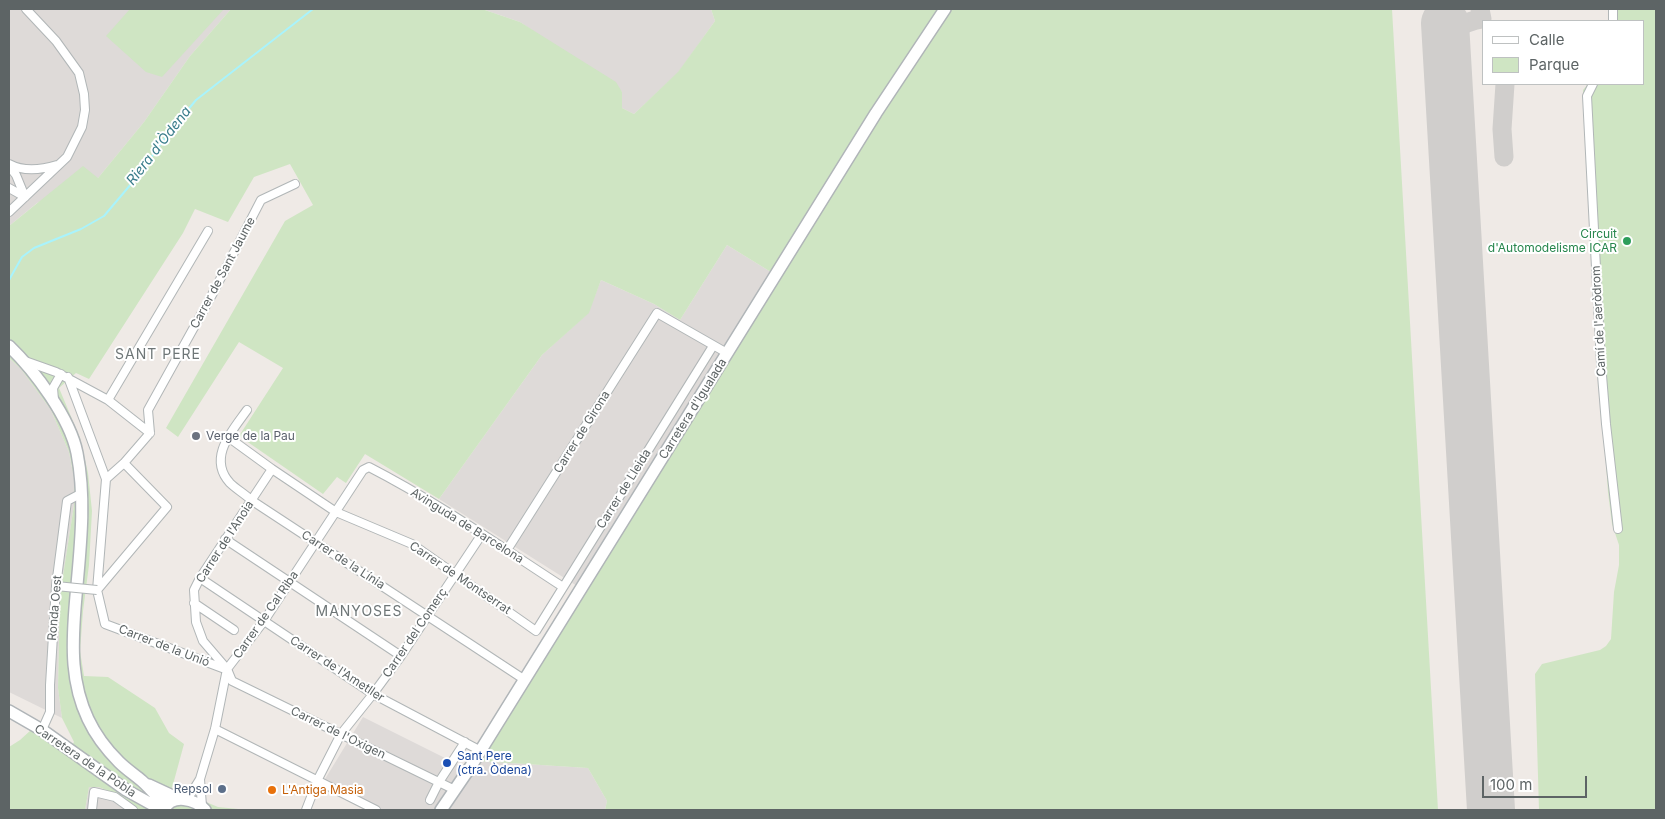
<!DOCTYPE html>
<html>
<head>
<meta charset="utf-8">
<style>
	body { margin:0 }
	#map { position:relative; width:1665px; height:819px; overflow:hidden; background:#efeae6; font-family:Inter,sans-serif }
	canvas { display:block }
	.frame { position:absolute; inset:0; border:10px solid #5d6465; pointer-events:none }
	.legend { position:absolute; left:1482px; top:20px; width:162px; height:65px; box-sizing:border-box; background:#fff; border:1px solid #bec1c1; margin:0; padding:6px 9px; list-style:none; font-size:15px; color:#5d6465 }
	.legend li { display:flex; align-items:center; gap:10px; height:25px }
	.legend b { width:25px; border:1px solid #bec1c1 }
	.scale { position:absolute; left:1482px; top:776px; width:105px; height:22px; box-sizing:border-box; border:2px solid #5d6465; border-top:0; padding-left:6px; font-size:15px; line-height:18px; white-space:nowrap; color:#5d6465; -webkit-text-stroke:4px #fff; paint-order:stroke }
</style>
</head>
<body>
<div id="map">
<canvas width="1665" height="819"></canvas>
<div class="frame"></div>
<ul class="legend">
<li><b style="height:6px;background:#fff"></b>Calle</li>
<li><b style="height:14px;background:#cfe5c3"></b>Parque</li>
</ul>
<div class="scale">100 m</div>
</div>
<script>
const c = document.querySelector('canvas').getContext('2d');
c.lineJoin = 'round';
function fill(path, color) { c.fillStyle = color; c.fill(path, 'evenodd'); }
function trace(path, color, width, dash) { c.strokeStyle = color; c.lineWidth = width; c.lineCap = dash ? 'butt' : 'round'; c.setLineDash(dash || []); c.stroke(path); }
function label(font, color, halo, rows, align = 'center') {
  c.font = font + ' Inter,sans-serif'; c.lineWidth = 4; c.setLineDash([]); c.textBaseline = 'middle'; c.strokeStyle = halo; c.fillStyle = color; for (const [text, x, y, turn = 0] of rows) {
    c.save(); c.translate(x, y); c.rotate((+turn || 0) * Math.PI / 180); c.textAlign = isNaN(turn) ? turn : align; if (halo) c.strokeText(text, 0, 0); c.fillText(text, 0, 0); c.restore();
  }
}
const industrial = new Path2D(`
	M9 9H231L190 56 144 122 98 178 37 203 9 226Z
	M482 9H711L715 21 678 73 634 114 622 108V92L520 22Z
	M727 245 779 277 585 591 439 499 542 355 588 313 601 280 654 304 680 320Z
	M9 358 21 369 51 410 69 452 74 478V505L60 595 58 688 62 718 9 692Z
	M363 717 465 768 478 761 588 768 607 801 605 810H374L376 807 325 779Z
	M89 787H99L117 795 136 810H85Z`);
const green = new Path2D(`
	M130 9H224L162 77 146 72 106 36Z
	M231 9H482L520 22 616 82 622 92V108L634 114 678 72 715 21 711 9H1392L1438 810H605L607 801 588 768 478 761 510 714 779 277 727 245 680 320 654 304 601 280 589 313 542 355 439 499 365 454 346 483 337 477 323 494 239 436 283 368 239 342 178 437 166 428 285 221 313 205 290 164 254 177 228 222 195 209 183 233 89 379 76 373 59 388 80 438 88 473 92 511 89 565 83 611 80 651 84 676 108 677 155 708 169 733 184 744 172 788 218 807 248 810H136L117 795 99 787H89L85 810H9V747L20 740 31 730 67 754 74 742 62 718 58 688 60 595 74 505V478L69 452 51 410 21 369 9 358V226L83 166 98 178 144 122 190 56Z
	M1609 9H1656V810H1539L1535 674 1542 664 1600 650 1606 646 1611 639 1614 592 1619 565V545L1612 524 1608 492 1592 263 1583 90 1588 84H1644V21H1610Z`);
const stream = new Path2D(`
	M9 280 22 257 34 248 81 229 104 216 137 177 167 135 196 100 313 9`);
const taxiway = new Path2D(`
	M1446 34C1457 28 1469 20 1482 19L1480 9
	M1504 157 1502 129 1505 84`);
const runway = new Path2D(`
	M1445 23 1491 810`);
const street = new Path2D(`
	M1613 9V21
	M1593 84 1587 96 1601 363 1606 424 1618 529
	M9 164C24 172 41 170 57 165
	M9 166 16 175 25 197
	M9 188 25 197
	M9 212 67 157 82 127 85 110 84 94 79 73 56 41 26 9
	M25 361 56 372 108 400 150 433
	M68 377 106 479 97 590 105 624 225 669
	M54 400 53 388 61 374
	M108 400 208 231
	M247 410C232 431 207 458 230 483 236 489 245 494 251 500L525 680
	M150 433 148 410 213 293 261 200 295 184
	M228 437 272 469 336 512 412 544 536 631 713 346
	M272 469 200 578 194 590 196 622 203 641 227 669 232 681 455 790
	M106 479 124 463 150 433
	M225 539 401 656
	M507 550 657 313 727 353
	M200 578 373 694 481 751
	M98 589 167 507 124 463
	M194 603 234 630
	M215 729 376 810
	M42 730 50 712V685L56 586 67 501 82 493
	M200 779 202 806
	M187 800 200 779 215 729 227 669 264 621 363 470 369 467C437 502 500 546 563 587
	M430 800 439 782 465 742
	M92 810 94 792 115 797 133 810
	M306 810 318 779 341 734 373 694 401 656 482 534`);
const secondary = new Path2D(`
	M9 346C35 371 70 418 77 453 87 504 79 557 75 608 72 647 71 683 88 719 95 734 108 751 119 762 126 769 135 775 142 781 151 789 158 798 166 806
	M9 711 42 730 126 790 162 810
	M149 785 179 799
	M164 810C171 793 196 799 205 810
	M441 810 471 766 876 113 945 9`);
const streetBridge = new Path2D(`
	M56 586 97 590`);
const markers = [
	[1627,241,5,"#2e9e5b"],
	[196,436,5,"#6b7280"],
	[447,763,5,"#1a4fb4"],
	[222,789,5,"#5c6f8a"],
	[272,790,5,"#e8710a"]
];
const leisureNames = [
	["Circuit",1617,234],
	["d'Automodelisme ICAR",1617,248]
];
const streetNames = [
	["Carrer de Sant Jaume",223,273,-62],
	["Camí de l'aeròdrom",1599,321,-93],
	["Carretera d'Igualada",693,409,-58],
	["Carrer de Girona",582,432,-58],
	["Carrer de Lleida",624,489,-58],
	["Avinguda de Barcelona",467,526,32],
	["Carrer de l'Anoia",225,542,-57],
	["Carrer de la Línia",343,560,33],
	["Carrer de Montserrat",460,578,34],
	["Ronda Oest",55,608,-85],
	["Carrer de Cal Riba",266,615,-55],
	["Carrer del Comerç",415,633,-56],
	["Carrer de la Unió",164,646,21],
	["Carrer de l'Ametller",337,669,33],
	["Carrer de l'Oxigen",338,733,26],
	["Carretera de la Pobla",85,761,34]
];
const worshipNames = [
	["Verge de la Pau",206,436]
];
const transitNames = [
	["Sant Pere",457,756],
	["(ctra. Òdena)",457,770]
];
const serviceNames = [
	["Repsol",212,789]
];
const foodNames = [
	["L'Antiga Masia",282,790]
];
const waterNames = [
	["Riera d'Òdena",159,146,-52]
];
const neighbourhoodNames = [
	["SANT PERE",158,355],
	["MANYOSES",359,612]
];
fill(industrial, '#dedad8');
fill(green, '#cfe5c3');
trace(stream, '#a9f3fc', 2);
trace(taxiway, '#d0cecc', 19);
trace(runway, '#d0cecc', 48);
trace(street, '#b1b6b7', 10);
trace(secondary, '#b0b5b8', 14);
trace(street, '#fff', 8);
trace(secondary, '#fff', 11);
trace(streetBridge, '#b1b6b7', 10, []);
trace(streetBridge, '#fff', 8);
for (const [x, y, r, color] of markers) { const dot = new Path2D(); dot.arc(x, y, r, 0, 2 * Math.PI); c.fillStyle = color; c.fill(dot); trace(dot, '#fff', 2); }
label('12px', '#27864d', '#fff', leisureNames, 'right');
label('12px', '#5d6465', '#fff', streetNames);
label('12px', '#5b616d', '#fff', worshipNames, 'left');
label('12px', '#164399', '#fff', transitNames, 'left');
label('12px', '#4e5e75', '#fff', serviceNames, 'right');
label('12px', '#c56008', '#fff', foodNames, 'left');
label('italic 14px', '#3a7d8b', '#fff', waterNames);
c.letterSpacing = '1px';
label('14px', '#6e7677', '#fff', neighbourhoodNames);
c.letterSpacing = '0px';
</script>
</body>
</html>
